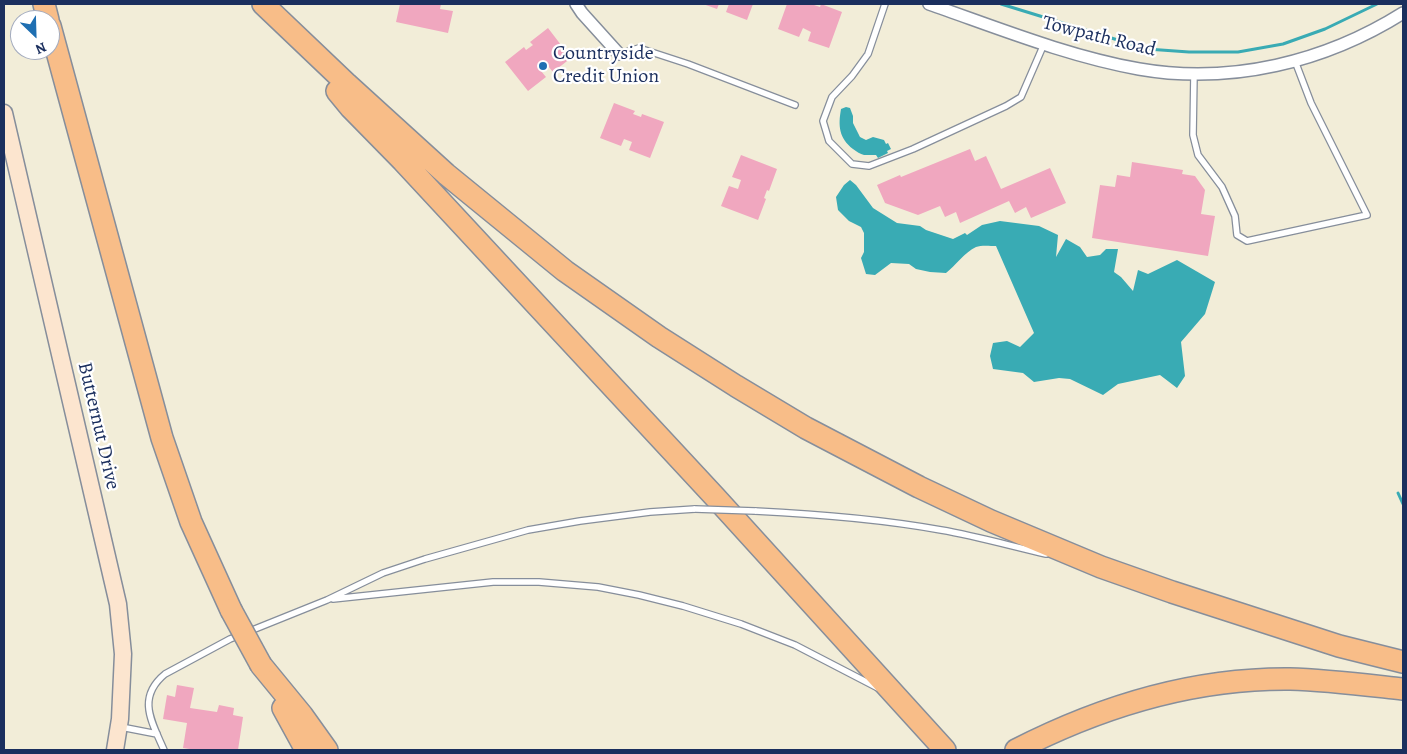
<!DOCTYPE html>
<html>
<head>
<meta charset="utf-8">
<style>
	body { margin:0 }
	#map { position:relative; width:1407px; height:754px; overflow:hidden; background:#f2edd8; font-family:Alegreya,serif }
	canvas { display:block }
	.frame { position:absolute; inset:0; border:5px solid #1b2f5e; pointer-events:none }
	.north { position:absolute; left:10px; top:10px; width:50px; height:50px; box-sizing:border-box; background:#fff; border:1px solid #a4acbf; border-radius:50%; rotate:156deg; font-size:14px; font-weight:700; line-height:20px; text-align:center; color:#1b2f5e }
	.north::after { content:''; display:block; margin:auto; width:18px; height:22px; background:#1f6fb2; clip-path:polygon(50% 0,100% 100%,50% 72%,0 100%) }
</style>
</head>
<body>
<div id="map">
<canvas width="1407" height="754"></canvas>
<div class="frame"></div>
<div class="north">N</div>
</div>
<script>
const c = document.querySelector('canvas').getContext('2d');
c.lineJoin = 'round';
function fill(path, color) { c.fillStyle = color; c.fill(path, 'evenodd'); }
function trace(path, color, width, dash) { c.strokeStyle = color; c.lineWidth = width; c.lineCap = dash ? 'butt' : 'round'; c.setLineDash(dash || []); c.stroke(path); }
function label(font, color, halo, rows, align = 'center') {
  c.font = font + ' Alegreya,serif'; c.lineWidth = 4.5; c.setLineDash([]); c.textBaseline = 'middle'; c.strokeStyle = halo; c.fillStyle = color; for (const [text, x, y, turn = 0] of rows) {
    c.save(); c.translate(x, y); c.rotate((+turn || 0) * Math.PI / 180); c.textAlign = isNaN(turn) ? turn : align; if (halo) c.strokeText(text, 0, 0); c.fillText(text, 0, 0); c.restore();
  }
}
const water = new Path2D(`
	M846 107 850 108 853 116V123L860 137 866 140 873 137 884 140 886 144 888 143 891 149 887 151 888 153 878 158 876 155C872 155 868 155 864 155 860 154 857 152 853 149 839 138 838 126 841 109Z
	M850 180 856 185 873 208 897 223 920 226 926 230 953 239 965 233 967 235 982 225 1000 221 1039 226 1058 235 1056 257 1066 239 1080 247 1087 257 1100 255 1106 249H1118L1114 272 1121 277 1133 291 1138 270 1148 274 1177 260 1215 282 1205 314 1181 342 1185 376 1177 388 1160 375 1118 384 1103 395 1070 379 1059 378 1034 382 1023 373 993 369 990 356 993 343 1007 341 1020 347 1034 333 996 246C990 246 981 245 976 247 965 252 955 266 946 273L930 272 916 269 909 264 891 263 875 275 866 274 861 258 864 252V233L861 227 849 221 838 210 836 197 844 185Z`);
const stream = new Path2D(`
	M1001 4 1147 49 1189 52H1238L1283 44 1325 29 1377 4
	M1398 493 1403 504`);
const building = new Path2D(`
	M400 4H441L440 9 453 11 448 33 396 22Z
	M703 4H719L717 9Z
	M729 4H753L747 20 726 12Z
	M787 4H811L820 7 821 4 842 12 829 48 808 41 811 32 803 28 799 37 778 29Z
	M548 28 571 58 553 72 548 66 541 71 546 77 528 91 505 62 524 47 526 50 533 45 530 42Z
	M614 103 635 111 633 114 641 117 642 114 664 122 650 158 629 150 632 142 624 139 621 146 600 138Z
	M970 149 975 161 986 156 1001 189 1050 168 1066 203 1031 218 1026 207 1015 213 1009 201 960 223 956 212 945 217 940 206 918 215 885 203 877 185 900 175 901 177Z
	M741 155 777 169 769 191 767 190 764 198 766 199 758 220 721 206 729 186 738 189 741 180 732 177Z
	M1132 162 1183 170 1182 174 1195 176 1205 190 1201 214 1215 216 1208 256 1092 238 1100 185 1115 187 1117 175 1130 177Z
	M177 685 194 688 190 708 217 712 219 705 234 708 233 715 243 717 238 750H196L183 748 187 723 163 719 167 695 175 697Z`);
const lane = new Path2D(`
	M885 4 868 54 852 76 832 97 823 121 829 141 852 164 869 166 913 149 1006 106 1021 97 1044 44
	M619 54 639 48 688 64 795 105
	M1194 74 1193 135 1198 155 1222 187 1235 216 1237 235 1247 241 1367 215 1311 103 1295 61
	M755 511C817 514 880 519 941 530 976 536 1011 546 1046 554
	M333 599 493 582H539L598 587 639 595 683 606 741 624 795 645 878 688
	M121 727 157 734
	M164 750C152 722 136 698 165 674L230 639 327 600 383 573 425 559 528 530 580 521 650 512 695 509`);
const street = new Path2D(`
	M576 4 582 13 619 54
	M929 4C998 28 1067 56 1139 69 1231 85 1325 62 1403 13`);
const secondary = new Path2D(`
	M4 113 118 604 123 654 120 719 115 750`);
const highway = new Path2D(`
	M44 4 48 20
	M263 4 347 84 446 174 565 271 659 337 736 386 806 428 919 487 991 521 1101 567 1172 592 1339 646 1403 662
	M50 26 162 438 191 522 231 610
	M337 91 351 108 403 161 715 497 945 750
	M261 665 302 715 327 750
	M283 708 306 750
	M1016 750C1102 706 1193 678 1290 679 1327 680 1366 685 1403 689`);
const laneBridge = new Path2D(`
	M695 509 755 511`);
const highwayBridge = new Path2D(`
	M231 610 261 665`);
const markers = [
	[543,66,5,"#1f6fb2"]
];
const streetNames = [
	["Towpath Road",1099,37,14],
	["Butternut Drive",98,426,77]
];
const poiNames = [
	["Countryside",553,54],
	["Credit Union",553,77]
];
fill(water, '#39abb4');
trace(stream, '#39abb4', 3);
fill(building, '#f0a7bf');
trace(lane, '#868e9b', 8);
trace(street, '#868e9b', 14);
trace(secondary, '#868e9b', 19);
trace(highway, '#868e9b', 24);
trace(lane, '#fff', 5.5);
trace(street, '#fff', 11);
trace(secondary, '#fce5cf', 16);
trace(highway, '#f8bd88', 21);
trace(laneBridge, '#868e9b', 8, []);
trace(highwayBridge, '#868e9b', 24, []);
trace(laneBridge, '#fff', 5.5);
trace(highwayBridge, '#f8bd88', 21);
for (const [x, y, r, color] of markers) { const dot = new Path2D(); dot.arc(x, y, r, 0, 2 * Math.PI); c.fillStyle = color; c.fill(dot); trace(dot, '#fff', 2); }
label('20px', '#1b2f5e', '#fff', streetNames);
label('20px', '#1b2f5e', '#fff', poiNames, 'left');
</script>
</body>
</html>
